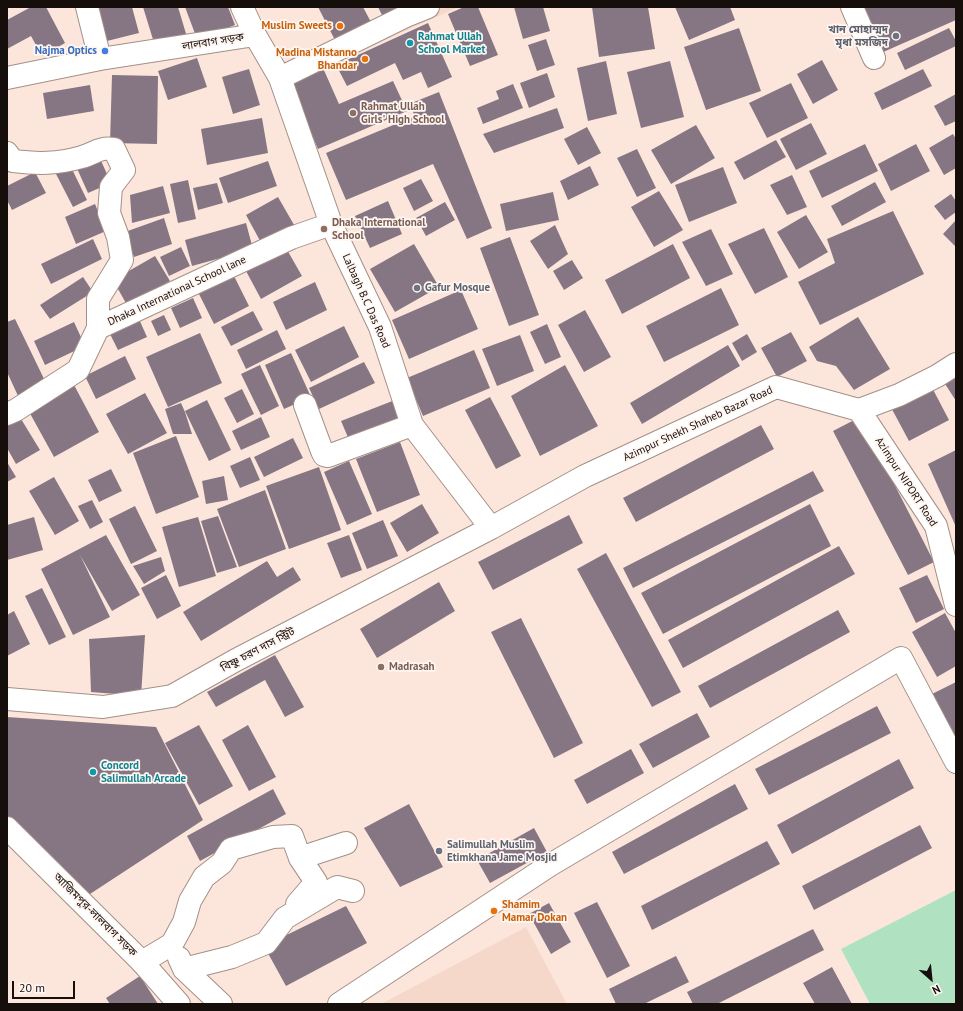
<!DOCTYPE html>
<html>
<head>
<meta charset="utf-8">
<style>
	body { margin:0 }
	#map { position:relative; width:963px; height:1011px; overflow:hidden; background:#fce6dc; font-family:"PT Sans",sans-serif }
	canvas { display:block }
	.frame { position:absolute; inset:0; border:8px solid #160e0b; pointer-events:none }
	.north { position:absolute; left:911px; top:959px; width:40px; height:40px; -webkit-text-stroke:3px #fff6f2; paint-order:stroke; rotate:153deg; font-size:11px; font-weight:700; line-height:16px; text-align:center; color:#160e0b }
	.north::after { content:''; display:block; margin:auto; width:14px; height:18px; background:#160e0b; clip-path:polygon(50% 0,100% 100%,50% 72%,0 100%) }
	.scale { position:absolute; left:12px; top:981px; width:63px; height:18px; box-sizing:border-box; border:2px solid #160e0b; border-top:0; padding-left:5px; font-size:12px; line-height:14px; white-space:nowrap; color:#160e0b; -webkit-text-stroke:3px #fff6f2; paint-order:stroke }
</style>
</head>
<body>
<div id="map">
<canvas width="963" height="1011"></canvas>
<div class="frame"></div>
<div class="north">N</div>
<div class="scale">20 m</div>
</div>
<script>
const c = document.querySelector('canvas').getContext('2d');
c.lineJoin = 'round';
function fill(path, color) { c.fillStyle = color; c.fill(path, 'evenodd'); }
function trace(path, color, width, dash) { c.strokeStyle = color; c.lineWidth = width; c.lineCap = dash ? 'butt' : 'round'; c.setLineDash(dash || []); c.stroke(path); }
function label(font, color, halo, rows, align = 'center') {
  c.font = font + ' "PT Sans","Noto Sans Bengali",sans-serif'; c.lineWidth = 3.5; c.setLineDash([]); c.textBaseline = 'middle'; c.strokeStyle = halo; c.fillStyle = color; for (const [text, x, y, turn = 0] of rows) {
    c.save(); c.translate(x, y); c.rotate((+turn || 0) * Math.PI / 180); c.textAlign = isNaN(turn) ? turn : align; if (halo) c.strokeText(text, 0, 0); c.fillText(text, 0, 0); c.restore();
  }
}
const built = new Path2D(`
	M436 7H459L335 62Z
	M526 927 567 1004H381Z`);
const green = new Path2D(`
	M956 890V1004H870L841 949Z`);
const building = new Path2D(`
	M31 7H46L65 43 42 56 31 36 7 49V20Z
	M95 7H132L139 33 103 42Z
	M143 7H178L187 37 155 46Z
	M185 7H228L235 25 197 39Z
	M318 7H363L373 26 337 44Z
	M378 7H402L383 17Z
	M464 7H478L498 55 470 66 448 14Z
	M514 7H543L550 31 523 39Z
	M592 7H648L655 49 599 57Z
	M675 7H730L735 20 689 40Z
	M860 7H956V20L881 53Z
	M428 23 452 77 428 88 421 72 403 80 395 63 347 86 336 65Z
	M739 28 761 91 706 110 684 47Z
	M949 28 956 41V46L905 70 897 53Z
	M546 39 555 65 537 71 528 45Z
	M197 58 207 87 168 100 158 71Z
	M822 60 838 90 813 104 797 74Z
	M606 61 617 114 588 121 577 68Z
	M670 61 684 117 641 128 627 72Z
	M323 68 339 104 393 81 407 111 318 149 289 82Z
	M249 69 260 105 233 114 222 77Z
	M923 69 932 86 882 110 874 93Z
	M547 73 555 97 529 108 520 83Z
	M112 75 158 76 157 144 110 143Z
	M791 83 808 118 767 138 749 103Z
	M513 84 523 108 483 124 477 108 499 99 496 91Z
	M90 85 94 111 47 119 43 93Z
	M439 92 492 228 467 239 433 164 346 200 326 153 415 116 409 104Z
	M956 94V121L945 126 934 106Z
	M557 108 564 128 494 153 483 134Z
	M262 118 268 153 207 165 201 129Z
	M811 123 827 154 796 170 780 139Z
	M696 125 715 158 671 184 651 150Z
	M587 127 601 153 578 165 564 139Z
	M953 134 956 139V168L944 175 929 148Z
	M776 140 786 157 744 180 734 162Z
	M865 144 878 171 822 198 809 171Z
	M916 144 930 171 891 191 878 164Z
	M637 149 656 188 637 197 617 158Z
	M98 154 111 183 88 193 75 164Z
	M268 161 277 186 228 203 219 178Z
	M70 165 87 200 73 207 55 172Z
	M590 166 599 185 568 200 560 181Z
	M723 167 737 203 689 222 675 185Z
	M35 172 46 193 12 210 7 200V186Z
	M792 175 807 207 787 215 770 185Z
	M421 179 433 201 414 211 403 188Z
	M188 180 196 219 178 223 170 184Z
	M875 182 886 202 842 226 831 206Z
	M217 183 223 203 198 210 193 188Z
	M163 186 170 213 132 223 130 195Z
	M659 191 683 230 654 247 631 207Z
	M553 192 559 220 506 231 500 204Z
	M951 194 956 201V212L945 220 934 206Z
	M278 197 297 230 264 248 246 215Z
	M388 201 402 234 370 248 355 216Z
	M445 202 455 220 426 236 416 218Z
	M95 204 106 231 76 244 65 217Z
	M893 211 924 274 820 325 798 282 835 263 827 239Z
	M806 215 828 252 799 269 777 232Z
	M164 218 172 244 134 257 125 232Z
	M956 220V247L943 234Z
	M246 223 253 249 192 266 185 240Z
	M555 225 568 254 548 269 530 241Z
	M764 228 788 277 755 294 728 244Z
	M711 229 733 274 706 286 682 242Z
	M510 237 539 315 509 326 480 248Z
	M93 239 102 259 51 284 41 264Z
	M414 244 439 287 395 312 370 269Z
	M673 244 690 278 622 314 605 280Z
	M181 247 190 266 169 276 160 257Z
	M286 248 302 276 261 299 246 271Z
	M155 256 170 281 127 305 113 280Z
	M572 260 583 278 564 290 553 271Z
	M234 276 249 306 214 324 199 294Z
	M83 277 93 292 50 319 40 305Z
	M315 282 327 310 286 330 273 302Z
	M721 288 739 325 664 362 646 326Z
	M461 290 478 329 409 359 392 320Z
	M193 298 202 318 180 328 171 308Z
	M585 310 611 357 584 372 558 325Z
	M253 311 263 330 231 346 221 327Z
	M164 315 171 330 158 336 151 321Z
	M858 317 890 369 854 390 836 366 817 361 809 347Z
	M15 319 47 385 19 398 7 372V322Z
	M139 319 147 337 118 350 109 332Z
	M74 322 85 346 45 365 34 341Z
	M547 324 561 357 545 364 530 332Z
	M344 326 359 357 311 382 295 350Z
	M277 330 286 349 246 369 237 350Z
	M791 332 807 361 777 377 761 348Z
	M200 333 222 383 168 407 146 357Z
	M747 334 757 352 742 361 732 343Z
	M520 335 534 371 497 386 482 349Z
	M728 345 740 366 642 424 630 403Z
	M474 350 490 388 423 416 407 378Z
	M291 353 311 397 284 409 265 365Z
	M125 356 136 379 96 399 85 376Z
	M364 362 375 383 319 409 309 388Z
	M260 365 279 406 261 415 241 374Z
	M565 365 598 426 540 456 511 396Z
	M956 366V401L940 376Z
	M927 378 949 420 909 441 887 400Z
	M73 383 99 432 54 457 27 408Z
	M242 389 254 414 237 423 224 398Z
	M145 393 167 433 128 454 106 414Z
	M490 397 521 456 496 469 465 410Z
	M207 400 231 450 209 461 185 411Z
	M395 400 403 420 350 442 341 421Z
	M181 403 185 412 192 434H173L165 409Z
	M18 414 40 450 16 464 7 448V421Z
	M261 417 270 437 241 450 232 431Z
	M860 417 934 562 908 575 833 431Z
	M761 425 774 449 636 522 623 498Z
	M176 436 199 497 156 514 133 453Z
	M293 438 303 458 264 477 254 457Z
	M400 442 420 495 377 512 356 459Z
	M956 450V527L928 464Z
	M250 457 260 480 240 488 230 466Z
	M349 461 372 514 347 525 324 472Z
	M7 462 16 477 7 482Z
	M319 467 341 530 289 549 266 486Z
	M111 469 122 491 99 502 88 480Z
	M813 471 824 491 633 588 623 568Z
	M224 476 228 500 206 504 202 481Z
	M54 477 79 521 55 535 29 491Z
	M265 490 286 549 239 567 217 509Z
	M92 500 103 522 90 529 78 506Z
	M422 504 439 533 407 552 390 523Z
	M810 504 831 546 663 634 641 593Z
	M135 506 157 551 131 564 109 519Z
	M569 515 583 543 493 590 478 562Z
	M218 516 237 567 217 573 201 521Z
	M34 517 43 550 7 560V525Z
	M198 517 216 576 179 587 162 527Z
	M383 520 398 556 367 569 352 533Z
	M106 535 140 595 112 611 80 555 110 617 73 635 41 569Z
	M349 535 362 570 341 578 327 543Z
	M839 546 855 574 683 668 668 640Z
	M606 553 681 692 652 707 577 569Z
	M161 557 165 571 144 584 133 566Z
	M267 561 277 577 293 567 301 580 201 641 183 612Z
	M166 575 181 606 157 619 141 588Z
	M927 575 944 609 916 623 899 588Z
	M439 582 455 611 377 658 360 629Z
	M42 588 66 637 49 645 25 596Z
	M838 610 850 632 710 708 698 686Z
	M14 611 30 644 7 656V615Z
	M945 613 956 633V666L937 677 912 632Z
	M521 618 583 743 554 758 491 632Z
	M145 635 141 696 91 692 89 639Z
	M275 655 304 707 285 717 265 680 216 707 207 692Z
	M956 682V736L949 739 928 696Z
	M877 706 891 733 769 795 755 769Z
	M697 713 710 737 653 768 639 744Z
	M7 717 156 727 203 820 90 894 7 817Z
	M199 725 233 786 199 805 165 743Z
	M248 725 276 777 249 791 222 740Z
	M631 749 644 773 587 804 574 780Z
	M899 759 914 788 792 854 777 825Z
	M735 784 748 809 624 874 612 852Z
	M273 789 286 814 200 861 187 836Z
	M409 804 443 867 400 887 364 828Z
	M920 825 932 848 814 910 802 886Z
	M534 828 547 852 490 883 477 860Z
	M767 841 780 864 652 930 641 906Z
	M597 902 630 966 607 978 574 913Z
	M549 903 571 942 551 954 529 914Z
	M346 906 367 943 286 986 264 946Z
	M813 929 824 950 717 1004H693L687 992Z
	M676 956 689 982 644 1004H616L609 989Z
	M832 967 852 1004H815L803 983Z
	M140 976 158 1004H110L106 998Z`);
const minor = new Path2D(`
	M87 7 100 59
	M242 7 255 35
	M852 7 874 58
	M7 78 100 59 255 35 280 78 408 15 428 7
	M280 78 331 224 380 327 412 425 491 528
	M7 153 13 161C38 164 57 164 82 157 95 153 99 147 114 149L124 170 111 187 109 213 118 237 122 260 98 299V328
	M305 405 322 451 324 455 328 456 412 425
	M859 410 936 526 956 605
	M7 414 16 410 78 370 98 328 291 238 331 224
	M7 699 103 707 172 696 236 660 491 528 585 476 776 387 859 410 899 395 937 376 956 364
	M297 904 316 882 300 858 346 843
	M179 958 184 969 221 1004
	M142 962 172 944 184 922 190 901 204 877 222 863 231 849 273 837 292 836 300 858
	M184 969 232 957 266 943 285 918 337 887 353 891
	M339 1004 550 865 901 658 956 762`);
const major = new Path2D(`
	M7 828 142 962 179 1004`);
const markers = [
	[340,26,4,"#e8710a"],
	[896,36,4,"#6b7280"],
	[410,43,4,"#0f9aa8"],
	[105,51,4,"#3f7fe0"],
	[365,59,4,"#e8710a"],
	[353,113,4,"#8d6e63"],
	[324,229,4,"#8d6e63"],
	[417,288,4,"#6b7280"],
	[381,667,4,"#8d6e63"],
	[93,772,4,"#0f9aa8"],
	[439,851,4,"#6b7280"],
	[494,911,4,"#e8710a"]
];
const foodNames = [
	["Muslim Sweets",332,26],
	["Madina Mistanno",357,53],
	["Bhandar",357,66],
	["Shamim",502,905,"left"],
	["Mamar Dokan",502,918,"left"]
];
const worshipNames = [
	["খান মোহাম্মদ",888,30,"right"],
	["মৃধা মসজিদ",888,43,"right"],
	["Gafur Mosque",425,288],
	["Salimullah Muslim",447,845],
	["Etimkhana Jame Mosjid",447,858]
];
const cultureNames = [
	["Rahmat Ullah",418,37],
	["School Market",418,50],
	["Concord",101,766],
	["Salimullah Arcade",101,779]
];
const streetNames = [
	["লালবাগ সড়ক",213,42,-9],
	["Dhaka International School lane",177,291,-25],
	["Lalbagh B.C Das Road",366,301,66],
	["Azimpur Shekh Shaheb Bazar Road",698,424,-25],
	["Azimpur NIPORT Road",906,482,57],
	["বিষ্ণু চরণ দাস স্ট্রিট",258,650,-28],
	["আজিমপুর-লালবাগ সড়ক",95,915,45]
];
const shopNames = [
	["Najma Optics",97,51]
];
const educationNames = [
	["Rahmat Ullah",361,107],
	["Girls' High School",361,120],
	["Dhaka International",332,223],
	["School",332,236],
	["Madrasah",389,667]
];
fill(built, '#f6d8cb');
fill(green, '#b0e2c2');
fill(building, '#867683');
trace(minor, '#a49087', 24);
trace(major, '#a49087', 24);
trace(minor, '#fff', 22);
trace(major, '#fff', 22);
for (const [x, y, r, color] of markers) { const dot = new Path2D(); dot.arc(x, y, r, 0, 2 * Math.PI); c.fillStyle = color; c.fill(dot); trace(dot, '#fff6f2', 1.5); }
label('bold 11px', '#c56008', '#fff6f2', foodNames, 'right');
label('bold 11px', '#5b616d', '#fff6f2', worshipNames, 'left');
label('bold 11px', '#0d838f', '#fff6f2', cultureNames, 'left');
label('11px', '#160e0b', '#fff6f2', streetNames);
label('bold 11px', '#366cbe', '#fff6f2', shopNames, 'right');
label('bold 11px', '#785e54', '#fff6f2', educationNames, 'left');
</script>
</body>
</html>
